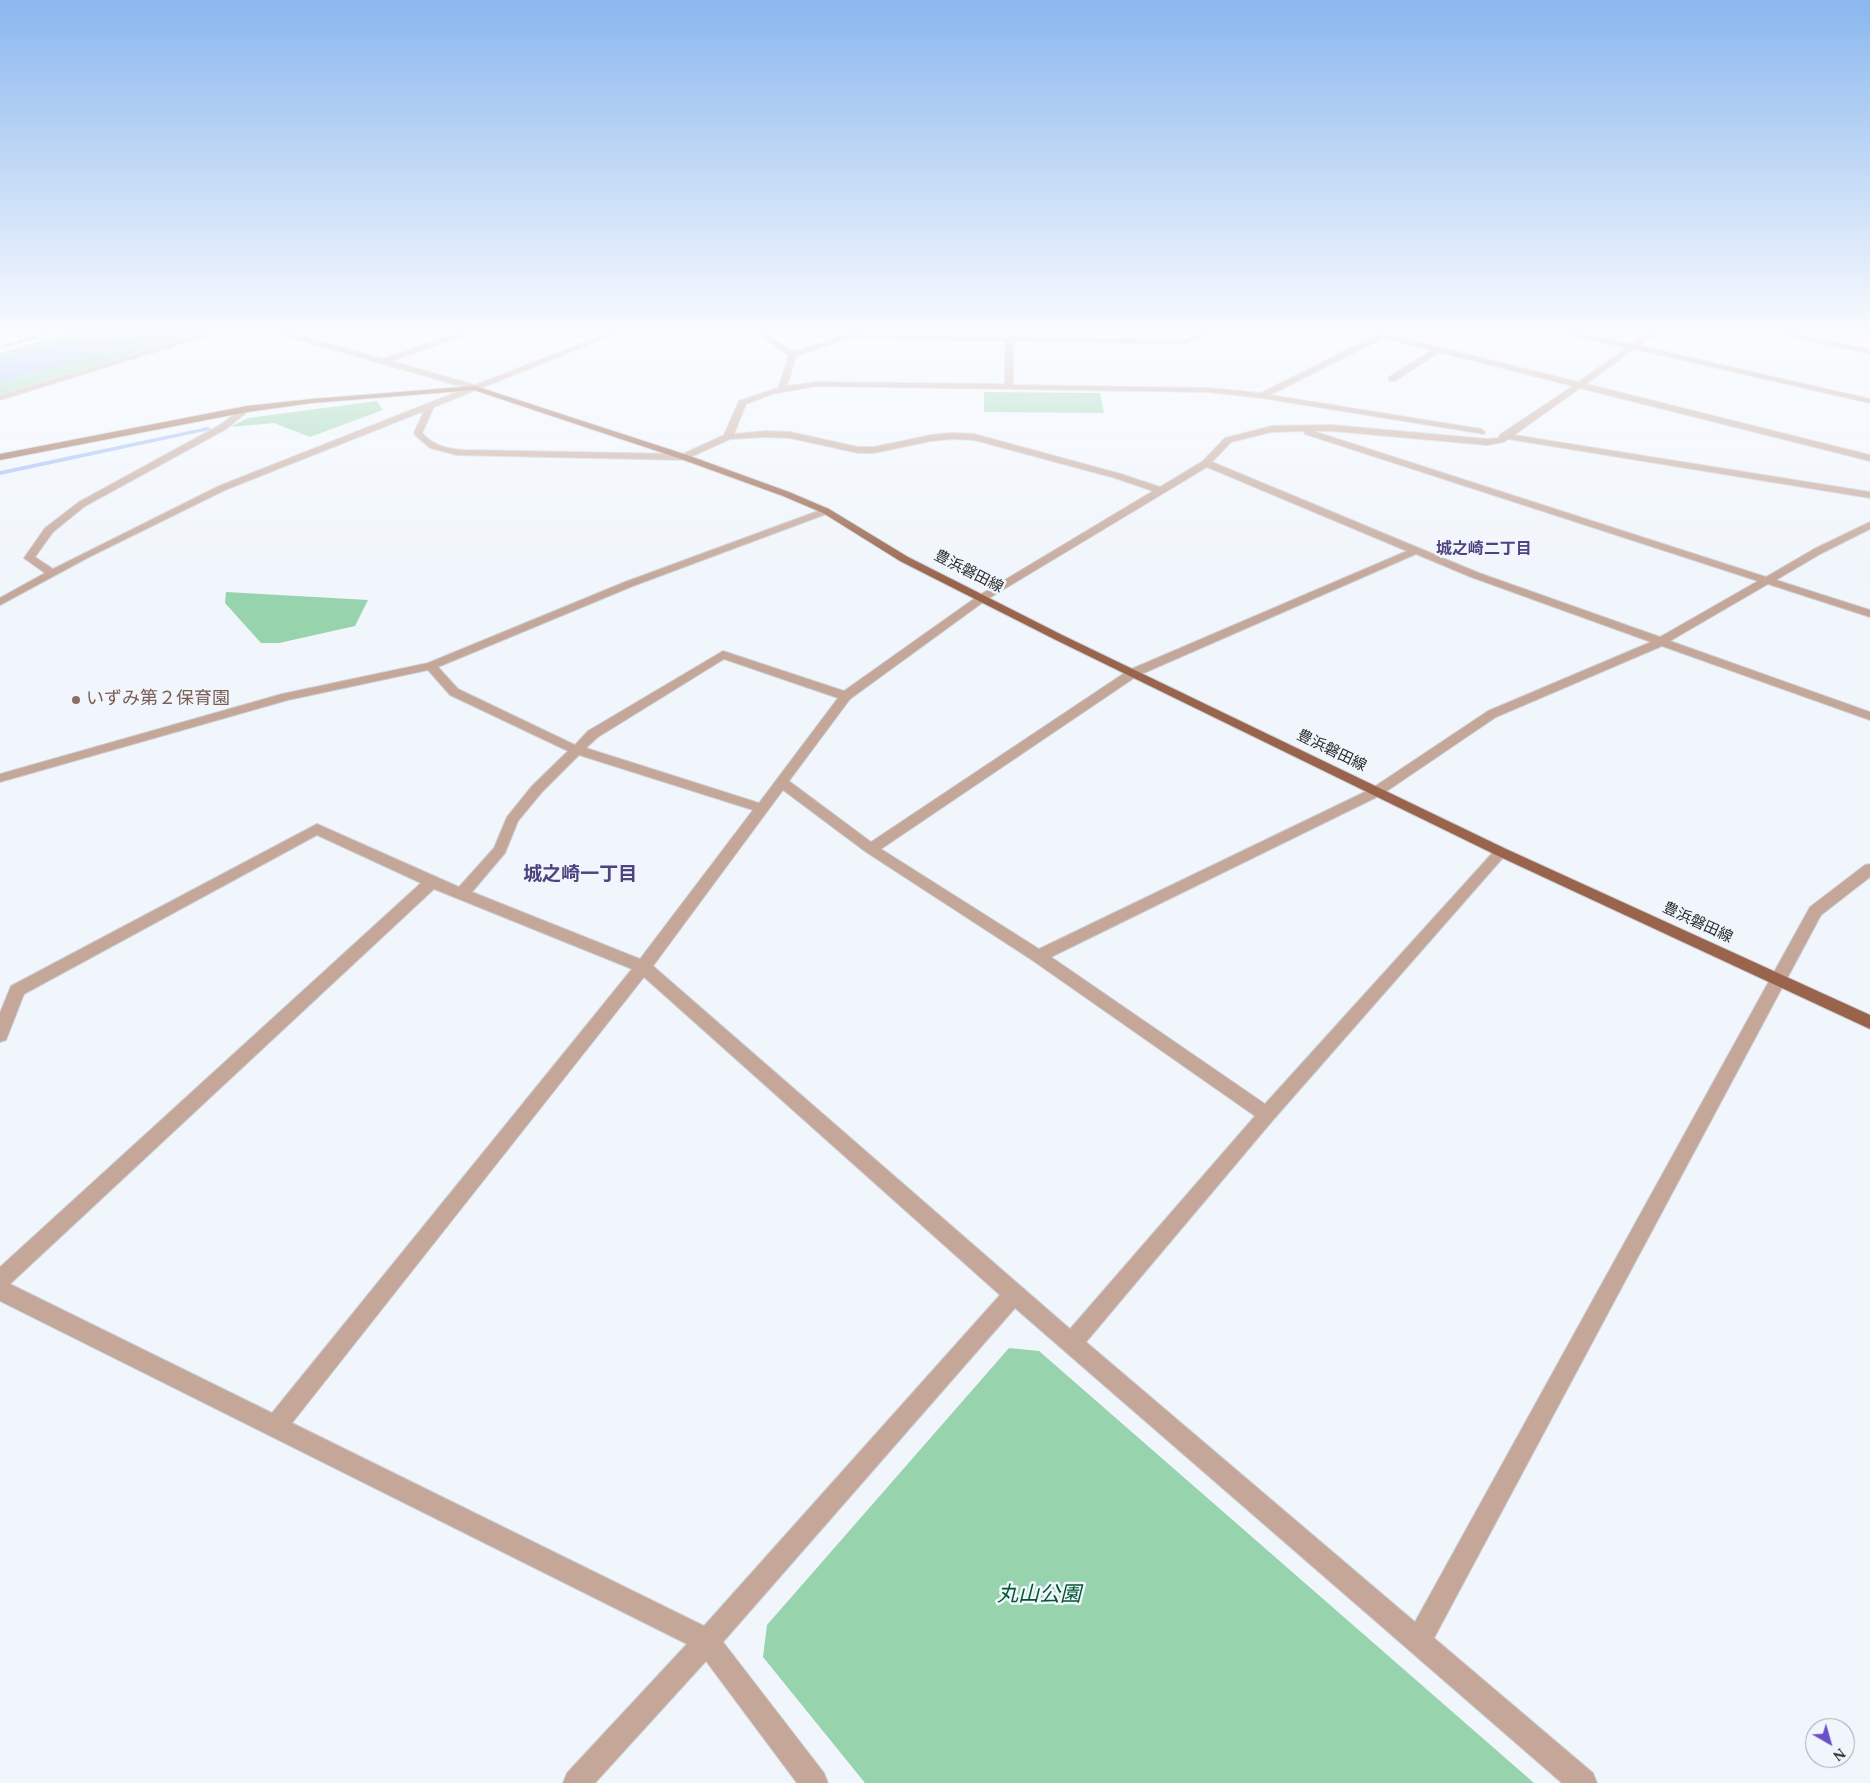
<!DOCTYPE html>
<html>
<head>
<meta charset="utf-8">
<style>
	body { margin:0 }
	#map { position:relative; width:1870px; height:1783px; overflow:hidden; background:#f1f6fc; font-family:Spectral,serif }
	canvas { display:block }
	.north { position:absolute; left:1805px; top:1718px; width:50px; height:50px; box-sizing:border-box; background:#f1f6fc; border:1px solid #a1a5a9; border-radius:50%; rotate:142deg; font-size:14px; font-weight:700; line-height:20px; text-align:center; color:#292b2d }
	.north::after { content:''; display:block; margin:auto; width:18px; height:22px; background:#6b50ca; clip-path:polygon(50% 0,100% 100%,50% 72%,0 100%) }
</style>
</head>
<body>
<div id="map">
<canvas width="1870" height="1783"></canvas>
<div class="north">N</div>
</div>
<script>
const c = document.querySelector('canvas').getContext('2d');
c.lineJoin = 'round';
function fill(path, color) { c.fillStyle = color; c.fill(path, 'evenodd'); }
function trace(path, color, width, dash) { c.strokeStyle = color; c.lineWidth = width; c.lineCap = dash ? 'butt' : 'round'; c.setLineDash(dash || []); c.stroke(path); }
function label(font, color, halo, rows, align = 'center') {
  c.font = font + ' Spectral,"Noto Sans JP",serif'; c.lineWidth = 5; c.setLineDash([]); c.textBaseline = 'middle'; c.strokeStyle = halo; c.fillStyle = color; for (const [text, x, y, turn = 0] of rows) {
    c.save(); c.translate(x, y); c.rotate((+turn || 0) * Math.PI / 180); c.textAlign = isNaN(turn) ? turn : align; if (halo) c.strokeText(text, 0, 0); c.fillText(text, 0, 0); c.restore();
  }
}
const green = new Path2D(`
	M73 332H210L0 397V353Z
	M984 392 1100 393 1104 413 984 412Z
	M377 401 383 410 310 437 274 423 230 427 248 418Z
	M226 592 368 600 355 626 279 643H261L225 603Z
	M1009 1348 1039 1351 1534 1783H865L763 1657 767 1625Z`);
const stream = new Path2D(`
	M208 427 210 428V430L0 475V471Z`);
const river = new Path2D(`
	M98 332H150L145 339 0 382V360Z`);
const minor = new Path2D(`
	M210 332H220L0 400V395Z
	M278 332H288L383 359 460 332H466V335L391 361 475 385 611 332H620L434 407 422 433C434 446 447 449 464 450L683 454 724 435 739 401 778 388 789 356 755 332H762L794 352 854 332H863L861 334 1008 337 1019 333 1023 335 1021 337 1184 340 1203 332H1211L1185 344 1013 341V385L1208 388 1261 393 1375 336 1366 332 1382 333 1578 382 1627 348 1565 334V332H1576L1632 344 1650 332H1657L1639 346 1870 399V403L1634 349 1586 384 1870 455V461L1580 388 1514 435 1870 492V498L1508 439 1504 442 1487 445 1332 431H1313L1766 577 1814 549 1870 522V529L1822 553 1776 580 1870 610V617L1768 584 1670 641 1870 712V720L1662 646 1496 717 1381 795 1051 957 1265 1104 1496 849H1506L1508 852 1273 1120 1086 1342 1415 1622 1810 907 1865 865 1870 864V877L1821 915 1434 1638 1593 1773 1597 1783H1562L1015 1308 723 1642 824 1773 828 1783H797L706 1661 595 1783H563L567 1773 687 1644 0 1301V1267L421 883 317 835 24 994 8 1035 6 1040 0 1042V1013L11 986 317 824 459 887 494 848 507 817 532 786 568 751 450 695 428 670 288 700 0 782V774L282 694 428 663 625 582 826 508 829 509V513L633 586 438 667 458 689 575 745 588 731 723 651 844 691 978 596 1153 491 1115 478 974 440 952 439 931 441 874 453H858L790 438 766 437 730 439 684 460 457 455 430 448 415 435 414 433 424 411 225 490 89 557 0 605V598L45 573 24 558 45 528 79 502 220 425 244 407 251 409 226 429 85 506 53 532 35 557 53 569 219 486 467 388 278 334ZM850 338 1005 341V384L816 382 787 386 796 356ZM1383 338 1432 350 1389 377V381H1395L1439 352 1573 386 1501 434 1498 438 1487 439 1332 425 1272 426 1225 438 1203 461 1160 487 1121 474 974 434 952 433 931 435 874 447H858L790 432 766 431 734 434 746 404 772 394 816 386 1208 392 1262 398 1484 434 1485 432 1481 429 1270 395ZM1304 431 1305 434 1758 581 1660 637 1479 573 1212 462 1231 442 1272 432ZM1207 467 1407 551 1129 670 871 842 789 781 850 699 986 600ZM1416 554 1471 577 1651 642 1488 711 1371 789 1039 949 881 849 1137 676ZM724 659 838 698 759 803 586 748 598 737ZM579 755 753 810 640 959 472 892 505 853 518 821 542 792ZM783 790 866 852 1032 960 1255 1116 1070 1329 653 966ZM434 889 632 969 272 1413 10 1284ZM644 977 1000 1295 704 1626 292 1423Z
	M1772 332H1785L1870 350V354Z`);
const major = new Path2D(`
	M475 386 687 455 789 492 829 509 908 557 1064 636 1506 849 1870 1015V1029L1496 855 1056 640 900 561 823 513 783 496 681 459 474 390 312 403 247 412 0 460V454L247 406 312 399Z`);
const rail = new Path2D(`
	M0 347 54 332`);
const markers = [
	[76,700,5,"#8d6e63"]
];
const farStreetnames = [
	["豊浜磐田線",968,573,27],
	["豊浜磐田線",1331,752,26],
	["豊浜磐田線",1697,924,25]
];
const farNeighbourhoodnames = [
	["城之崎二丁目",1484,551]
];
const educationNames = [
	["いずみ第２保育園",86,700]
];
const neighbourhoodNames = [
	["城之崎一丁目",580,876]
];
const nearParknames = [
	["丸山公園",1039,1597]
];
fill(green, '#97d3ac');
fill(stream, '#9dbcf8');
fill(river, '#9dbcf8');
trace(minor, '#cdd1d7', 2);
trace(major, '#cdd1d7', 2);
fill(minor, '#c5a799');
fill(major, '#99644b');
trace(rail, '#76797d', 3);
trace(rail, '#f1f6fc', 2, [6]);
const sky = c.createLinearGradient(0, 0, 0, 581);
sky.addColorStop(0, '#8ab7ee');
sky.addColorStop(0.57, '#f9fbfe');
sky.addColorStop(1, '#f9fbfe00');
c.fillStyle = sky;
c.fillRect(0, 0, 1870, 581);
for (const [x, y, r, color] of markers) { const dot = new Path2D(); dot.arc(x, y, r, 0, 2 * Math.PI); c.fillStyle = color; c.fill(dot); trace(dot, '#f1f6fc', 2); }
label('15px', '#292b2d', '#f1f6fc', farStreetnames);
label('bold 16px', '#4d4381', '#f1f6fc', farNeighbourhoodnames);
label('18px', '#785e54', '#f1f6fc', educationNames, 'left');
label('bold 19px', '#4d4381', '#f1f6fc', neighbourhoodNames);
label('italic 21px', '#025730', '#f1f6fc', nearParknames);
</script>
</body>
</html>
